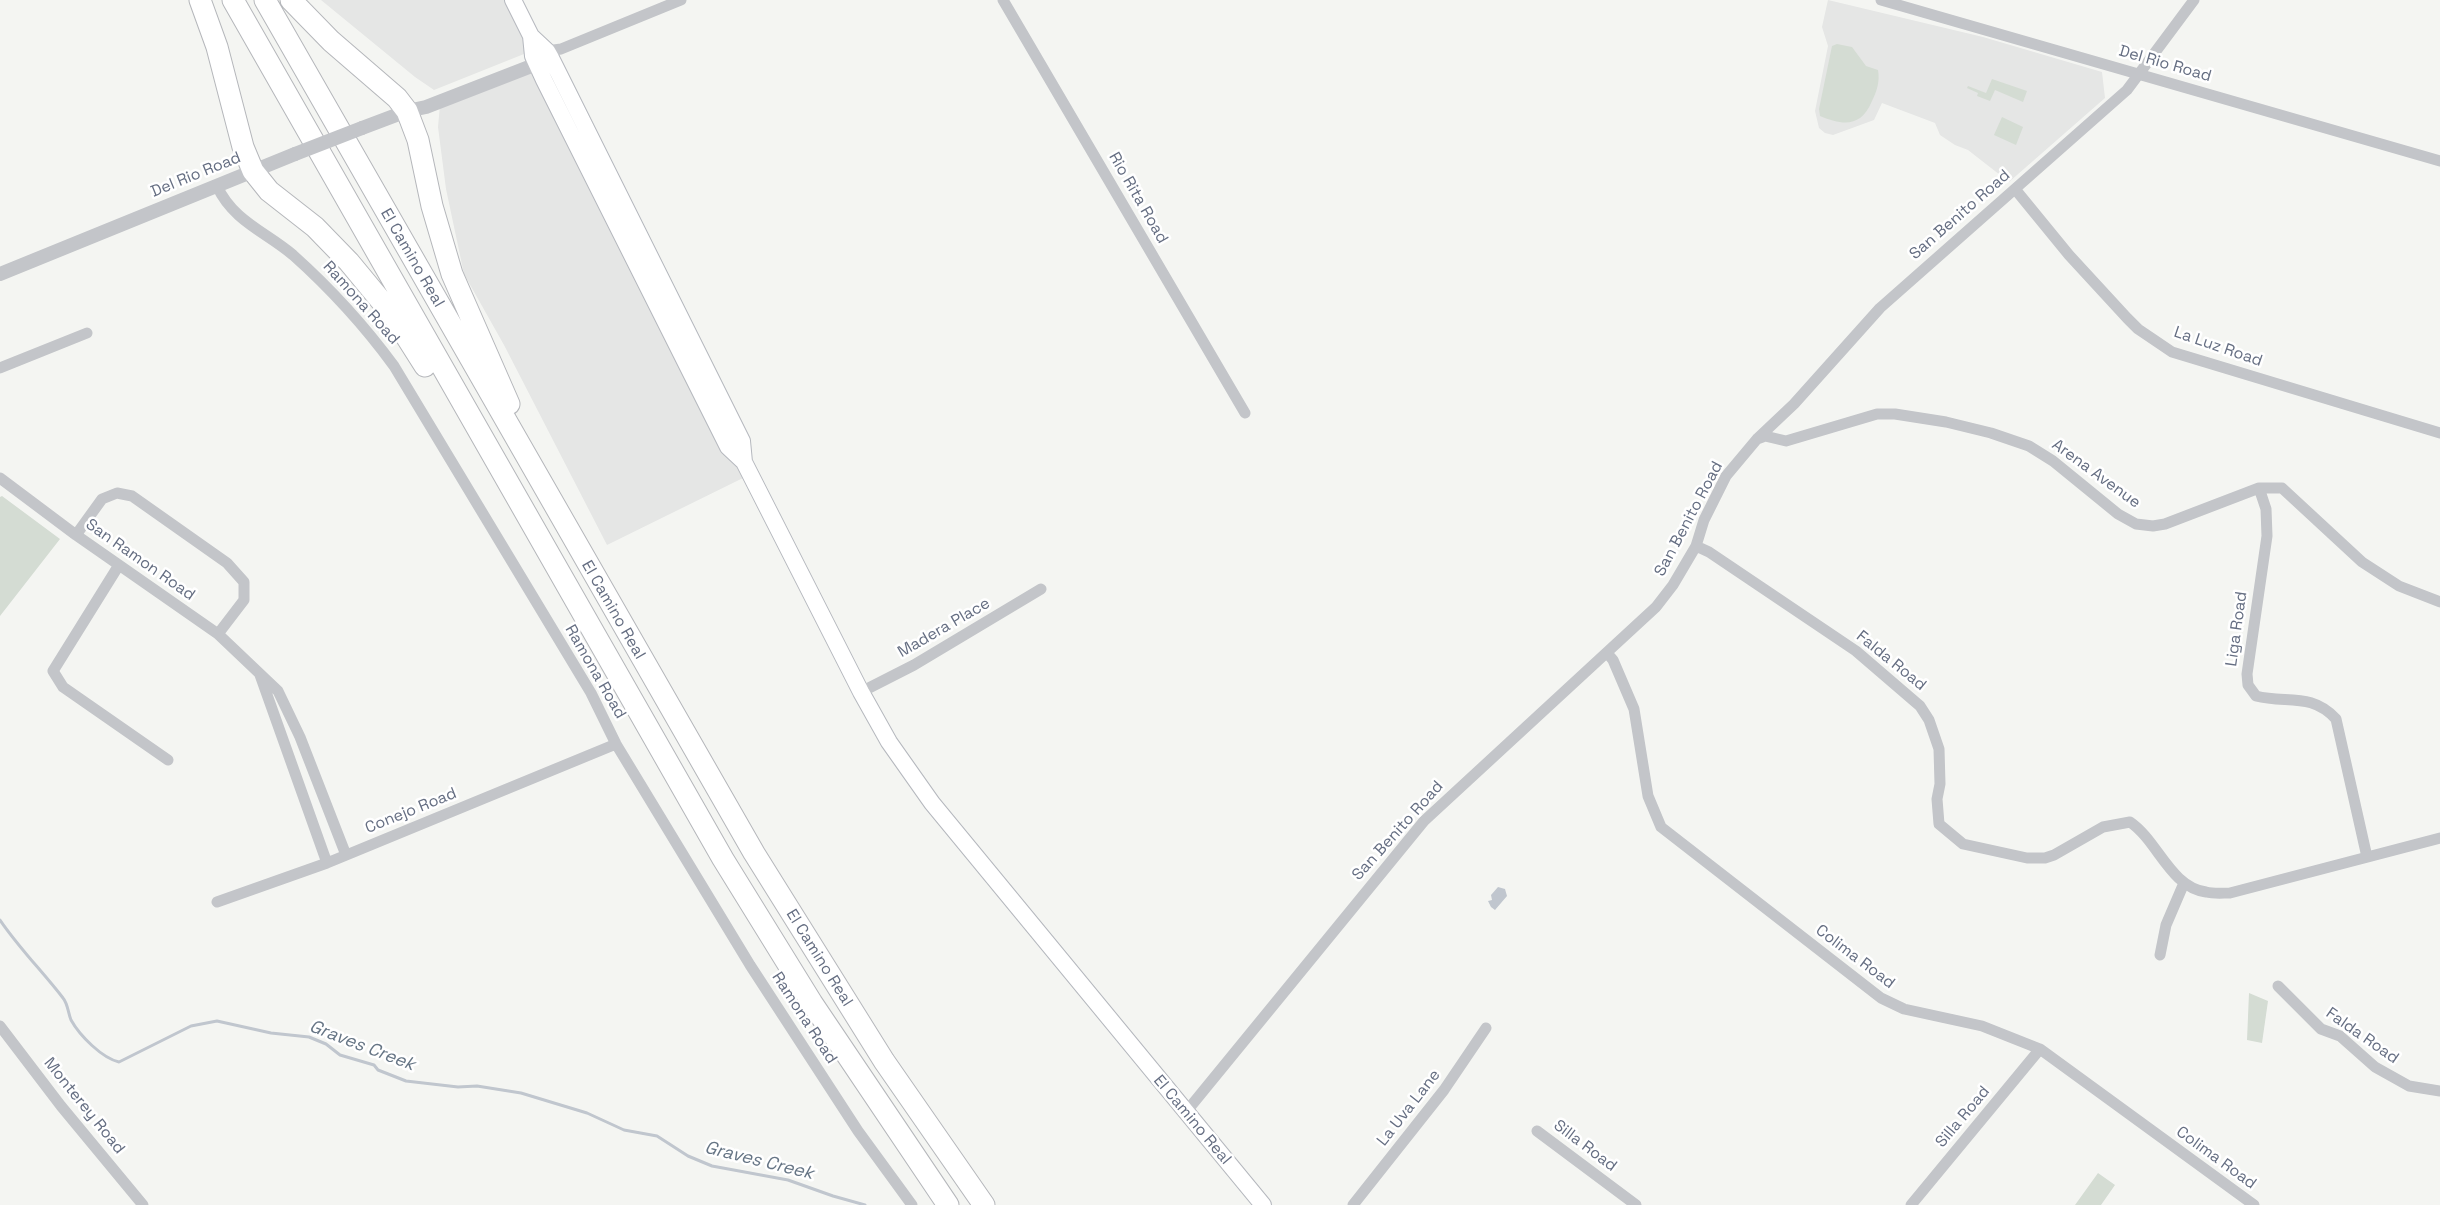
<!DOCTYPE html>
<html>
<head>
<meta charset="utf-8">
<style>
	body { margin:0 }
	canvas { display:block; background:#f4f5f2 }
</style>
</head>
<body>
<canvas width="2440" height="1205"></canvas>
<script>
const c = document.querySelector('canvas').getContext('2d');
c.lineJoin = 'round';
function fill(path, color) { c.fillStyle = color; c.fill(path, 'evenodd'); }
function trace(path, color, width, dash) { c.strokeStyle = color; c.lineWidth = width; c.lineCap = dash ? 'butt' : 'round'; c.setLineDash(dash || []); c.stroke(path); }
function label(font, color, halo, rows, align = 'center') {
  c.font = font + ' "Space Grotesk",sans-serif'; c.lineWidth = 5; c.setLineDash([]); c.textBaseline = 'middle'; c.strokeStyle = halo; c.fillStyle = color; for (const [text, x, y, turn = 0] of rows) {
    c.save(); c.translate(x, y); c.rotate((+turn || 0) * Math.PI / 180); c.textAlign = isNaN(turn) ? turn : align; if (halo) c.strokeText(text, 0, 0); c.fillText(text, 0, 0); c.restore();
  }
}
const built = new Path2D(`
	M321 0H505L529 52 434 90 415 77Z
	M1828 0 1983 37 2102 72 2105 98 2009 182 1968 150 1955 145 1940 135 1935 123 1882 103 1874 120 1833 135 1825 133 1819 128 1815 111 1828 46 1822 27Z
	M536 69 743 478 607 545 504 345 464 274 446 189 438 127 440 105Z`);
const green = new Path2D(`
	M1837 44 1852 47 1866 66 1878 70C1880 81 1877 91 1872 101 1861 127 1844 126 1820 116L1819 109 1832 46Z
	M1992 79 2027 91 2023 102 1995 90 1990 101 1977 96 1978 93 1967 88 1968 86 1986 93Z
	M2002 117 2023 127 2016 145 1994 135Z
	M2 496 60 539 0 616V497Z
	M2249 993 2268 1001 2262 1043 2247 1040Z
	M2098 1173 2115 1185 2101 1205H2075Z`);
const water = new Path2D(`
	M1498 887 1505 889 1507 896 1495 910 1491 907 1488 901 1492 900 1491 895Z`);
const stream = new Path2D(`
	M0 920C19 948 43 972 63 998 68 1004 68 1013 71 1020 80 1036 102 1058 119 1062L191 1026 217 1021 271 1033 309 1037 326 1044 340 1055 374 1065 378 1070 406 1081 458 1087 477 1086 521 1093 587 1113 624 1130 657 1136 688 1156 712 1166 788 1180 833 1196 865 1205`);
const minor = new Path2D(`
	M1003 0 1245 413
	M1881 0 2440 161
	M547 51 561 49 681 0
	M217 186C233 221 266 232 293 255 331 289 364 325 394 366L591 693 616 744 750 965 858 1131 912 1205
	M2015 189 2069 255 2127 318 2138 329 2172 352 2440 433
	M0 368 87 333
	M1757 439 1765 436 1786 441 1877 414H1895L1946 422 1991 433 2029 446 2053 461 2118 514 2136 524 2153 526 2165 524 2259 488H2282L2362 562 2399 586 2440 602
	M0 478 76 535 218 634 278 691 300 737 346 855
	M2259 488 2266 509 2267 536 2247 674 2248 685 2256 696C2286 704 2311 692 2336 719L2367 857
	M76 535 102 499 117 493 132 496 227 563 244 582V600L218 634
	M1696 546 1709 552 1856 651 1920 706 1929 720 1939 749 1940 784 1937 799 1939 824 1963 844 2027 858H2045L2054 855 2103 827 2130 822C2158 841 2170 887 2206 892 2214 894 2222 893 2230 893L2440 838
	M119 565 53 671 63 687 168 760
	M1607 653 1613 660 1634 709 1648 796 1661 827 1881 998 1904 1009 1982 1026 2040 1049 2254 1205
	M260 675 327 863
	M861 692 914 665 1041 589
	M217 902 327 863 616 744
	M2160 955 2166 925 2184 883
	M2278 986 2321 1029 2340 1036 2375 1067 2409 1086 2440 1091
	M0 1026 61 1106 143 1205
	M1186 1112 1424 821 1656 607 1673 585 1696 546 1704 520 1726 476 1757 439 1794 404 1880 308 2127 90 2194 0
	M1537 1131 1636 1205
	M1353 1205 1444 1090 1486 1028
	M1911 1205 2040 1049`);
const tertiary = new Path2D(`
	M362 128 407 111 426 107 547 60
	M0 274 295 154`);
const secondary = new Path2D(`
	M513 0 531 36 547 51 551 58 742 441 744 462 861 692 889 742 932 803 1263 1205
	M531 36 533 56 544 80 728 447 744 462`);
const motorway = new Path2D(`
	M200 0 217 47 243 147 253 171 269 191 315 227 349 262 392 314 425 366
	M233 0 723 859 812 1003 948 1205
	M265 0 754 853 884 1061 984 1205
	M291 0 331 41 397 98 407 111 418 140 432 206 452 274 509 404`);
const tertiaryBridge = new Path2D(`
	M295 154 362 128`);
const streetNames = [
	["Del Rio Road",2165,64,16],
	["Del Rio Road",196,175,-22],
	["Rio Rita Road",1138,198,60],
	["San Benito Road",1960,215,-41],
	["El Camino Real",412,258,60],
	["Ramona Road",361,303,48],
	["La Luz Road",2218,347,19],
	["Arena Avenue",2096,474,36],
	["San Benito Road",1689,519,-62],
	["San Ramon Road",140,560,35],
	["El Camino Real",613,610,60],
	["Madera Place",944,628,-30],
	["Liga Road",2237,629,-82],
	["Falda Road",1891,661,39],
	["Ramona Road",595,672,60],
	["Conejo Road",411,811,-22],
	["San Benito Road",1398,831,-48],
	["Colima Road",1855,957,37],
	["El Camino Real",819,958,58],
	["Ramona Road",804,1018,57],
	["Falda Road",2362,1036,35],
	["Monterey Road",84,1106,51],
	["La Uva Lane",1409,1108,-52],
	["Silla Road",1963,1117,-50],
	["El Camino Real",1192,1120,50],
	["Silla Road",1585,1146,37],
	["Colima Road",2216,1158,36]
];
const waterNames = [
	["Graves Creek",362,1046,21],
	["Graves Creek",759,1161,14]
];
fill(built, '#e5e6e5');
fill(green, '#d4dcd3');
fill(water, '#c0c6ce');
trace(stream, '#c0c6ce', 3);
trace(secondary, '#b5b8be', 18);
trace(motorway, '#b5b7bb', 23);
trace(minor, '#c3c5c9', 11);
trace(tertiary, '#c3c5c9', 14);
trace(secondary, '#fff', 16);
trace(motorway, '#fff', 21);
trace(tertiaryBridge, '#c3c5c9', 14);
label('16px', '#656e82', '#fff', streetNames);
label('italic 18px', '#667585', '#fff', waterNames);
</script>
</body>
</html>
